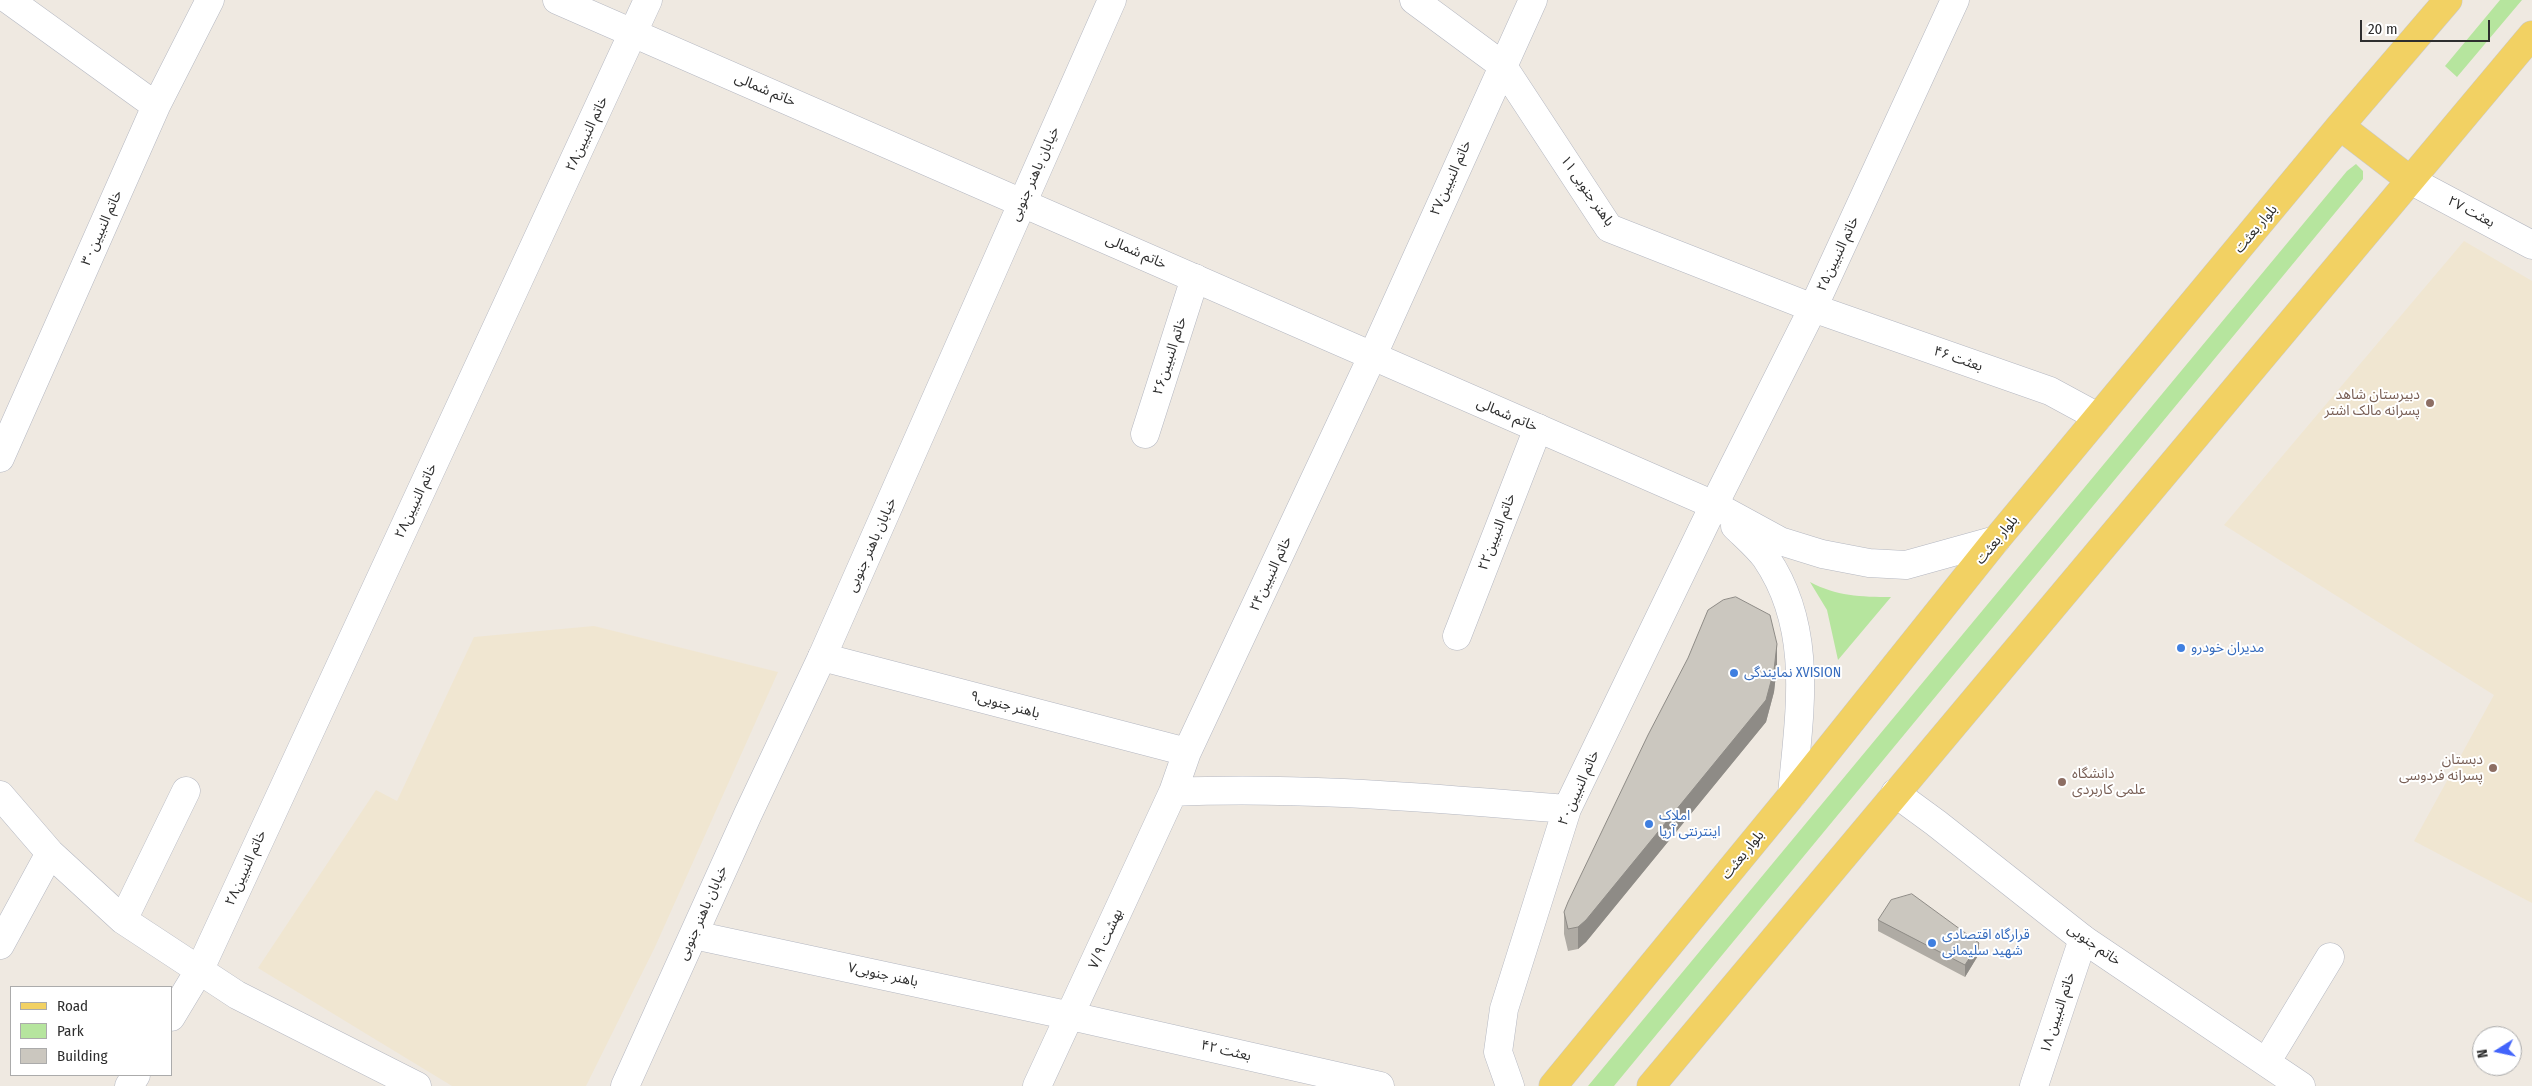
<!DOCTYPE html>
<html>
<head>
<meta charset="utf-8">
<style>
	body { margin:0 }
	#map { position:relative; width:2532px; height:1086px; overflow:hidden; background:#efe9e1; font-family:"Fira Sans Condensed",sans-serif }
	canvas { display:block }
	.legend { position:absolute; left:10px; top:986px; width:162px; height:90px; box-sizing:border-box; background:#fff; border:1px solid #ababab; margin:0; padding:6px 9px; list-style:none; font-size:15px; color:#2e2e2e }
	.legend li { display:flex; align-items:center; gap:10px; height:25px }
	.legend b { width:25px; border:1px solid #ababab }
	.north { position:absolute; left:2472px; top:1026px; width:50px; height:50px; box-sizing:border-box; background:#fff; border:1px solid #ababab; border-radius:50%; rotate:260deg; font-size:14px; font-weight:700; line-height:20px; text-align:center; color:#2e2e2e }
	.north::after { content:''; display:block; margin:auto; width:18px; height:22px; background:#4264fb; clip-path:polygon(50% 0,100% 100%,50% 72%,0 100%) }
	.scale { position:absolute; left:2360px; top:20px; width:130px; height:22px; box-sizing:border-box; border:2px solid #2e2e2e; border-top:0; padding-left:6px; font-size:15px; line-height:18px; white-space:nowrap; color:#2e2e2e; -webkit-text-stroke:4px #fff; paint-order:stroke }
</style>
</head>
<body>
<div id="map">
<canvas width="2532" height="1086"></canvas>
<ul class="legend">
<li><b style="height:6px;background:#f2d163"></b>Road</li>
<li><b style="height:14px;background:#b6e59e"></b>Park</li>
<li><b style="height:14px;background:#cbc7bf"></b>Building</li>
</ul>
<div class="north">N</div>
<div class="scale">20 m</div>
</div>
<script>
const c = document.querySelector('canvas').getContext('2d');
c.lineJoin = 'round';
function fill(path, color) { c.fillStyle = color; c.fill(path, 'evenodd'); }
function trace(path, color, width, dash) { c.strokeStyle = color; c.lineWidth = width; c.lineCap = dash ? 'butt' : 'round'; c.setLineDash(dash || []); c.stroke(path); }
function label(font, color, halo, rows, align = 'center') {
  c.font = font + ' "Fira Sans Condensed","Noto Sans Arabic",sans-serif'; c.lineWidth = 4; c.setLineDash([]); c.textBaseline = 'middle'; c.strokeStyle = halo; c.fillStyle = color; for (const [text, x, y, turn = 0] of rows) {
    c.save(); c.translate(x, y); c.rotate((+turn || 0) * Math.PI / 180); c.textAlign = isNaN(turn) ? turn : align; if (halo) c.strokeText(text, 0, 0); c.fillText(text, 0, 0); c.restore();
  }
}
const education = new Path2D(`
	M2464 241 2532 281V903L2414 841 2494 695 2224 525Z
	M594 626 778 672 655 947 586 1086H452L258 968 376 790 397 801 474 637Z`);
const green = new Path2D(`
	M2500 0H2522L2457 77 2445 66Z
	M2356 164 2363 171V179L1614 1086H1588L2347 171Z
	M1810 582C1836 596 1861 597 1891 597L1838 660 1827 610Z`);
const street = new Path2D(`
	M9 0 156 106
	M1414 0 1502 65 1609 228 1813 308 2050 391 2098 417
	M2410 180 2532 245
	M1145 434 1195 278
	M0 458 156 106 210 0
	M1457 636 1538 428
	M822 657 1187 752
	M1173 792C1305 786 1436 799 1567 809
	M0 795 50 853 123 920 237 995 417 1086
	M123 920 186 791
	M694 935 1071 1016 1380 1086
	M0 945 50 853
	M171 1017 200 969 648 0
	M2267 1061 2330 957
	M129 1086 136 1075
	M1037 1086 1173 792 1187 752 1372 357 1533 0
	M1510 1086 1498 1052 1504 1009 1567 809 1714 505 1813 308 1955 0
	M2034 1086 2083 939`);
const secondary = new Path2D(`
	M557 0 1714 505 1780 541 1822 554 1869 563 1906 565 1996 540
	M1735 526C1745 536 1758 547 1766 558 1815 630 1799 714 1792 795
	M1895 793 1936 823 2083 939 2301 1086
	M625 1086 748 814 822 657 1112 0`);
const primary = new Path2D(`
	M2340 126 2410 180
	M1553 1086 1792 795 1996 540 2340 126 2448 0
	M1651 1086 2532 35`);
const wall = new Path2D(`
	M1777 666 1774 692 1766 722 1586 942 1578 949 1568 951 1564 934V912Z
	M1878 920 1979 954 1965 977 1878 931Z`);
const shadedWall = new Path2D(`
	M1777 644V666L1774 692 1766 722 1586 942 1578 949V927Z
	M1979 943V954L1965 977V965Z`);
const building = new Path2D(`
	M1736 597 1770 615 1777 644 1774 670 1766 700 1586 920 1578 927 1568 929 1564 912 1568 902 1648 735 1688 658 1708 610 1723 600Z
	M1912 894 1979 943 1965 965 1878 920 1891 900Z`);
const markers = [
	[2430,403,5,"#8d6e63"],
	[2181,648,5,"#3f7fe0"],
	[1734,673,5,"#3f7fe0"],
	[2493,768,5,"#8d6e63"],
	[2062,782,5,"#8d6e63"],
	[1649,824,5,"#3f7fe0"],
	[1932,943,5,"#3f7fe0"]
];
const streetNames = [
	["خاتم شمالی",765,90,23],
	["خاتم النبیین۲۸",587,134,-65],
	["خیابان باهنر جنوبی",1035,174,-66],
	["خاتم النبیین۲۷",1451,178,-66],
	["باهنر جنوبی ۱۱",1587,191,55],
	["بعثت ۲۷",2471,212,28],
	["خاتم النبیین۳۰",102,228,-66],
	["بلوار بعثت",2256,229,-50],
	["خاتم شمالی",1136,252,24],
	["خاتم النبیین۲۵",1838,254,-65],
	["خاتم النبیین۲۶",1170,356,-72],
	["بعثت ۴۶",1958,359,19],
	["خاتم شمالی",1507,415,23],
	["خاتم النبیین۲۸",416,501,-65],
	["خاتم النبیین۲۲",1497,532,-69],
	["بلوار بعثت",1997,540,-51],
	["خیابان باهنر جنوبی",872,545,-66],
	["خاتم النبیین۲۴",1271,574,-65],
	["باهنر جنوبی۹",1005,705,15],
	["خاتم النبیین۲۰",1579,788,-66],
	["بلوار بعثت",1743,855,-51],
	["خاتم النبیین۲۸",246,868,-66],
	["خیابان باهنر جنوبی",703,913,-66],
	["بهشت ۷/۹",1106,939,-66],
	["خاتم جنوبی",2094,945,35],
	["باهنر جنوبی۷",883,975,12],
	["خاتم النبیین ۱۸",2058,1013,-72],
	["بعثت ۴۲",1226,1051,13]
];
const educationNames = [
	["دبیرستان شاهد",2420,395],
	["پسرانه مالک اشتر",2420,411],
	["دبستان",2483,760],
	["پسرانه فردوسی",2483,776],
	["دانشگاه",2072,774,"left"],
	["علمی کاربردی",2072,790,"left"]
];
const shopNames = [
	["مدیران خودرو",2191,648],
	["نمایندگی XVISION",1744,673],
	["املاک",1659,816],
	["اینترنتی آریا",1659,832],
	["قرارگاه اقتصادی",1942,935],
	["شهید سلیمانی",1942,951]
];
fill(education, '#f0e6d1');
fill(green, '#b6e59e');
trace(street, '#b4b7c1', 29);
trace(secondary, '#b4b7c1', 29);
trace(primary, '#c9c9c9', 29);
trace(street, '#fff', 28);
trace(secondary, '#fff', 28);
trace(primary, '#f2d163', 28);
fill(wall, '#afaba4');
fill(shadedWall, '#8e8b86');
fill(building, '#cbc7bf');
trace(building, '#8e8b86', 1);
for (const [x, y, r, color] of markers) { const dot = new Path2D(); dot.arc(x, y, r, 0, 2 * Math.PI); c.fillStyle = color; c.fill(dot); trace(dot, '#fff', 2); }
label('14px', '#2e2e2e', '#fff', streetNames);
label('14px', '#785e54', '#fff', educationNames, 'right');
label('14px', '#366cbe', '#fff', shopNames, 'left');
</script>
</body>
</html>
